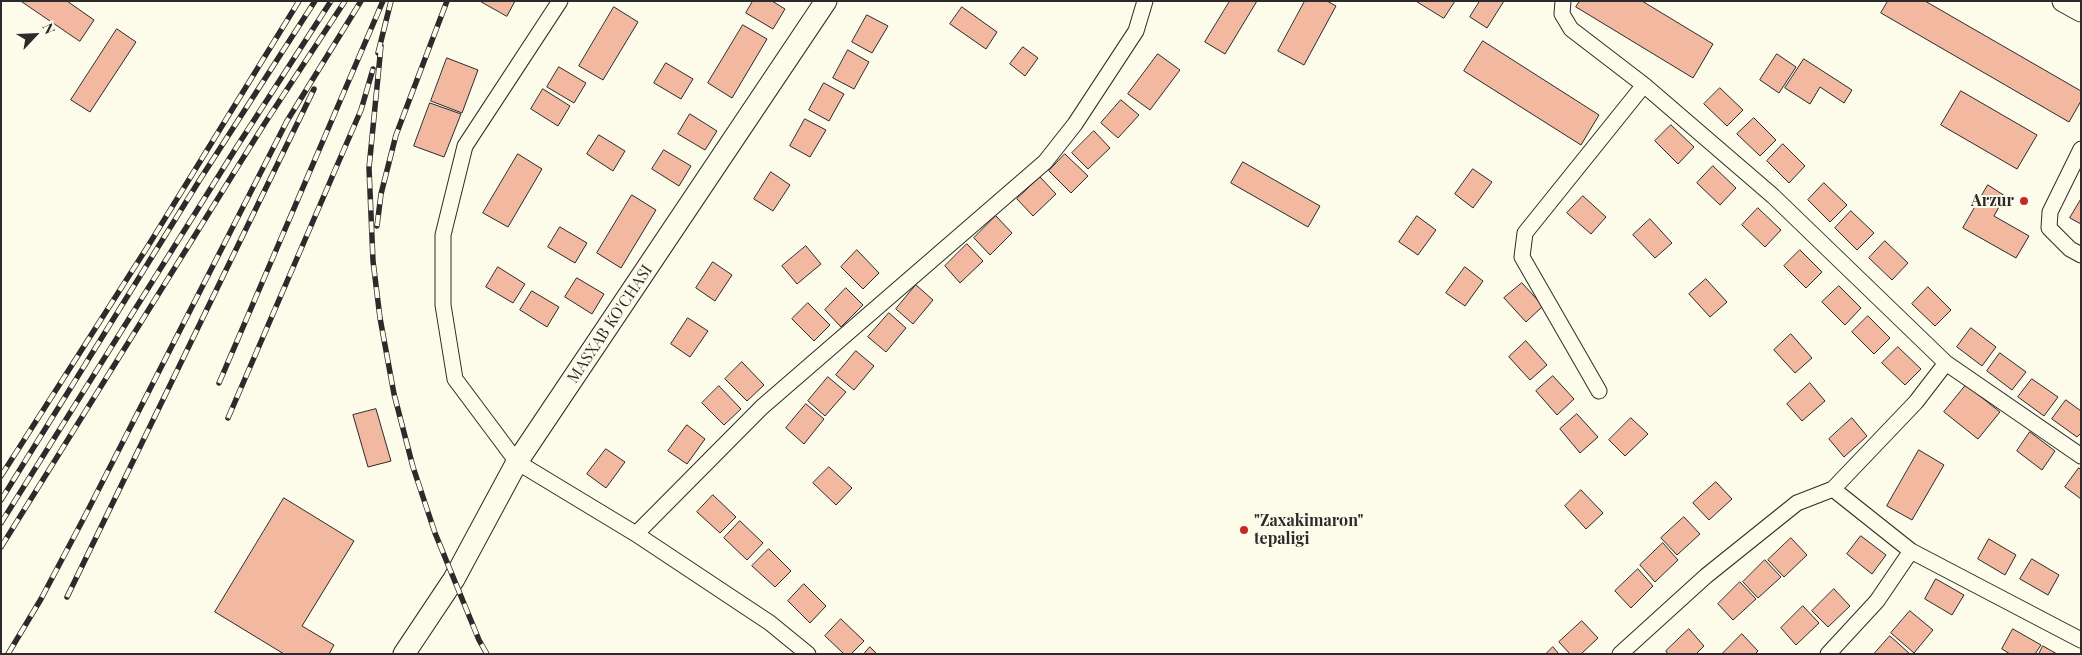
<!DOCTYPE html>
<html>
<head>
<meta charset="utf-8">
<style>
	body { margin:0 }
	#map { position:relative; width:2082px; height:655px; overflow:hidden; background:#fdfbea; font-family:"Playfair Display",serif }
	canvas { display:block }
	.frame { position:absolute; inset:0; border:2px solid #2b2b2b; pointer-events:none }
	.north { position:absolute; left:10px; top:10px; width:50px; height:50px; -webkit-text-stroke:4px #fdfbea; paint-order:stroke; rotate:65deg; font-size:14px; font-weight:700; line-height:20px; text-align:center; color:#2b2b2b }
	.north::after { content:''; display:block; margin:auto; width:18px; height:22px; background:#2b2b2b; clip-path:polygon(50% 0,100% 100%,50% 72%,0 100%) }
</style>
</head>
<body>
<div id="map">
<canvas width="2082" height="655"></canvas>
<div class="frame"></div>
<div class="north">N</div>
</div>
<script>
const c = document.querySelector('canvas').getContext('2d');
c.lineJoin = 'round';
function fill(path, color) { c.fillStyle = color; c.fill(path, 'evenodd'); }
function trace(path, color, width, dash) { c.strokeStyle = color; c.lineWidth = width; c.lineCap = dash ? 'butt' : 'round'; c.setLineDash(dash || []); c.stroke(path); }
function label(font, color, halo, rows, align = 'center') {
  c.font = font + ' "Playfair Display",serif'; c.lineWidth = 4; c.setLineDash([]); c.textBaseline = 'middle'; c.strokeStyle = halo; c.fillStyle = color; for (const [text, x, y, turn = 0] of rows) {
    c.save(); c.translate(x, y); c.rotate((+turn || 0) * Math.PI / 180); c.textAlign = isNaN(turn) ? turn : align; if (halo) c.strokeText(text, 0, 0); c.fillText(text, 0, 0); c.restore();
  }
}
const building = new Path2D(`
	M21 1H67L94 20 80 41Z
	M480 1H515L507 16Z
	M753 1H772L785 9 773 29 746 13Z
	M1230 1H1257L1225 54 1205 42Z
	M1305 1H1327L1336 6 1304 65 1278 51Z
	M1416 1H1455L1444 18Z
	M1480 1H1504L1487 28 1470 17Z
	M1580 1H1642L1713 44 1693 78 1576 7Z
	M1888 1H1925L2081 91V101L2069 122 1881 13Z
	M614 7 638 22 603 80 579 66Z
	M962 7 997 32 986 49 950 24Z
	M867 15 888 26 872 53 852 42Z
	M743 25 767 39 732 98 708 83Z
	M117 29 136 42 90 112 71 100Z
	M1483 41 1599 115 1581 145 1464 71Z
	M1023 47 1038 58 1025 76 1010 64Z
	M848 50 869 62 854 89 833 78Z
	M1158 54 1180 70 1150 110 1128 94Z
	M1777 54 1796 67 1779 93 1760 80Z
	M447 58 478 70 462 113 431 101Z
	M1804 59 1852 90 1844 103 1820 87 1810 104 1785 88Z
	M666 63 693 79 681 99 654 83Z
	M559 67 586 83 574 103 547 87Z
	M824 83 844 94 829 121 809 110Z
	M1720 88 1743 110 1727 126 1704 104Z
	M543 89 570 106 558 126 531 109Z
	M1961 91 2037 135 2017 169 1941 125Z
	M1121 100 1139 115 1118 138 1101 123Z
	M430 103 461 114 444 157 414 146Z
	M690 114 717 131 705 150 678 134Z
	M1754 118 1776 140 1760 156 1737 134Z
	M805 119 826 130 810 157 790 146Z
	M1671 125 1694 147 1678 164 1655 141Z
	M1094 131 1110 148 1088 169 1072 153Z
	M599 135 625 151 613 171 587 154Z
	M1783 144 1805 166 1789 183 1767 161Z
	M664 150 691 166 679 186 652 169Z
	M518 154 542 169 508 227 483 213Z
	M1065 154 1088 176 1071 193 1049 171Z
	M1243 162 1320 206 1308 227 1231 183Z
	M1713 166 1736 188 1720 205 1697 183Z
	M1473 169 1492 182 1473 208 1455 194Z
	M771 172 790 185 773 211 754 199Z
	M1040 177 1056 194 1033 216 1017 199Z
	M1824 183 1847 205 1830 222 1808 200Z
	M1988 185 2005 196 1994 216 2029 236 2016 258 1963 228Z
	M632 195 656 210 621 268 597 253Z
	M1583 196 1606 217 1591 234 1567 213Z
	M2081 199V224L2070 218Z
	M1758 208 1781 230 1765 247 1742 225Z
	M1851 211 1874 233 1857 250 1835 228Z
	M996 216 1012 233 990 255 974 238Z
	M1417 216 1436 230 1418 255 1399 242Z
	M1650 219 1672 243 1655 258 1633 235Z
	M560 227 587 243 575 263 548 247Z
	M1885 241 1908 263 1892 280 1869 258Z
	M967 244 983 261 960 283 945 266Z
	M806 246 821 264 797 284 782 266Z
	M857 250 879 273 863 289 841 267Z
	M1800 250 1822 272 1806 288 1784 266Z
	M713 262 732 275 715 301 696 288Z
	M498 267 525 284 513 303 486 287Z
	M1465 267 1483 281 1465 306 1446 293Z
	M577 278 604 294 592 314 565 297Z
	M1706 279 1727 302 1710 317 1689 294Z
	M1522 283 1543 306 1526 322 1504 298Z
	M916 285 933 300 913 324 896 309Z
	M1839 286 1861 308 1845 325 1822 302Z
	M1928 287 1951 310 1935 326 1912 304Z
	M846 288 863 305 841 327 825 310Z
	M532 291 559 307 547 327 520 310Z
	M808 303 830 325 814 341 792 319Z
	M889 313 906 328 886 352 868 337Z
	M1868 316 1890 338 1874 354 1852 332Z
	M688 318 708 331 690 357 671 344Z
	M1971 328 1996 347 1982 366 1957 347Z
	M1791 334 1812 358 1795 373 1774 350Z
	M1526 341 1547 365 1530 380 1509 357Z
	M1898 347 1921 369 1905 385 1882 363Z
	M856 351 874 366 854 390 836 375Z
	M2000 353 2026 372 2012 390 1987 371Z
	M742 362 764 385 747 401 725 379Z
	M1553 376 1574 399 1557 415 1536 391Z
	M828 377 846 392 825 416 808 401Z
	M2032 379 2058 397 2044 416 2018 397Z
	M1810 383 1825 401 1802 421 1787 404Z
	M1966 385 2000 412 1978 439 1944 412Z
	M719 386 741 409 724 425 702 403Z
	M2066 400 2081 411V433L2077 437 2052 419Z
	M806 404 824 419 804 444 786 428Z
	M376 409 391 461 368 467 353 415Z
	M1577 414 1598 437 1580 453 1560 429Z
	M1631 418 1648 434 1625 456 1609 440Z
	M1852 418 1867 436 1844 457 1829 439Z
	M687 425 705 439 687 464 668 451Z
	M2030 432 2055 451 2042 470 2017 451Z
	M606 449 625 462 606 488 587 474Z
	M1919 450 1944 465 1912 520 1887 506Z
	M829 467 852 488 836 505 813 483Z
	M2079 468 2081 470V499L2065 487Z
	M1716 482 1732 499 1709 520 1693 503Z
	M1581 490 1603 513 1586 529 1565 506Z
	M713 495 736 517 720 533 697 512Z
	M284 498 354 541 302 626 334 645 329 654H284L215 612Z
	M1684 517 1700 534 1677 555 1661 538Z
	M740 521 763 543 747 560 724 538Z
	M1861 536 1886 555 1872 574 1847 554Z
	M1791 538 1807 555 1784 577 1768 560Z
	M1989 539 2016 555 2005 575 1978 559Z
	M1663 543 1678 560 1655 582 1640 565Z
	M769 549 791 571 775 587 752 566Z
	M2032 559 2059 575 2048 595 2020 579Z
	M1765 560 1781 577 1758 598 1743 582Z
	M1638 569 1653 586 1631 608 1615 591Z
	M1936 579 1964 595 1952 615 1925 599Z
	M1740 582 1756 599 1733 620 1718 604Z
	M804 584 826 606 810 623 788 601Z
	M1834 589 1850 606 1828 627 1812 611Z
	M1803 606 1819 623 1796 645 1781 628Z
	M1910 611 1933 630 1914 653 1891 633Z
	M841 619 864 641 851 654H844L825 636Z
	M1582 621 1598 638 1581 654H1570L1559 642Z
	M1689 629 1704 646 1696 654H1668L1666 651Z
	M2013 629 2041 645 2035 654H2010L2002 649Z
	M1742 634 1758 651 1755 654H1722Z
	M1890 636 1910 654H1874Z
	M2043 646 2057 654H2039Z
	M870 647 877 654H864Z
	M1553 647 1559 654H1546Z`);
const minor = new Path2D(`
	M560 1 465 146 443 235V305L455 379 517 462 636 534 770 623 808 654
	M1563 1 1562 14 1571 29 1644 85 1773 196 1946 363 2081 456
	M2081 149 2050 212 2049 228 2070 249 2081 255
	M1599 391 1522 257 1525 233 1644 85
	M1833 489 1911 551 2081 640
	M636 534 762 407 1045 162 1075 124 1136 31 1145 1
	M1620 654 1706 576 1797 503 1833 489 1916 402 1946 363
	M1828 654 1877 601 1911 551`);
const secondary = new Path2D(`
	M2063 1 2081 11
	M404 654 454 579 517 462 826 1`);
const rail = new Path2D(`
	M381 46 369 168 373 261 380 318 394 394 413 467 435 533 479 640 487 654
	M378 53 391 1
	M377 226 381 194 396 135 447 1
	M219 383 383 1
	M228 418 361 110 373 69
	M1 476 148 246 299 1
	M1 500 199 181 315 1
	M1 523 236 148 331 1
	M1 547 263 126 345 1
	M67 597 314 89
	M8 654 41 599 86 514 287 121 361 1`);
const markers = [
	[2024,201,5,"#c62828"],
	[1244,530,5,"#c62828"]
];
const poiNames = [
	["Arzur",2014,201],
	["\"Zaxakimaron\"",1254,521,"left"],
	["tepaligi",1254,539,"left"]
];
const streetNames = [
	["MASXAB KO'CHASI",610,324,-56]
];
fill(building, '#f2b8a0');
trace(building, '#2b2b2b', 1);
trace(minor, '#2b2b2b', 17);
trace(secondary, '#2b2b2b', 23);
trace(minor, '#fdfbea', 15);
trace(secondary, '#fdfbea', 21);
trace(rail, '#2b2b2b', 5.5);
trace(rail, '#fdfbea', 4, [11]);
for (const [x, y, r, color] of markers) { const dot = new Path2D(); dot.arc(x, y, r, 0, 2 * Math.PI); c.fillStyle = color; c.fill(dot); trace(dot, '#fdfbea', 2); }
label('bold 16px', '#2b2b2b', '#fdfbea', poiNames, 'right');
label('16px', '#2b2b2b', '#fdfbea', streetNames);
</script>
</body>
</html>
